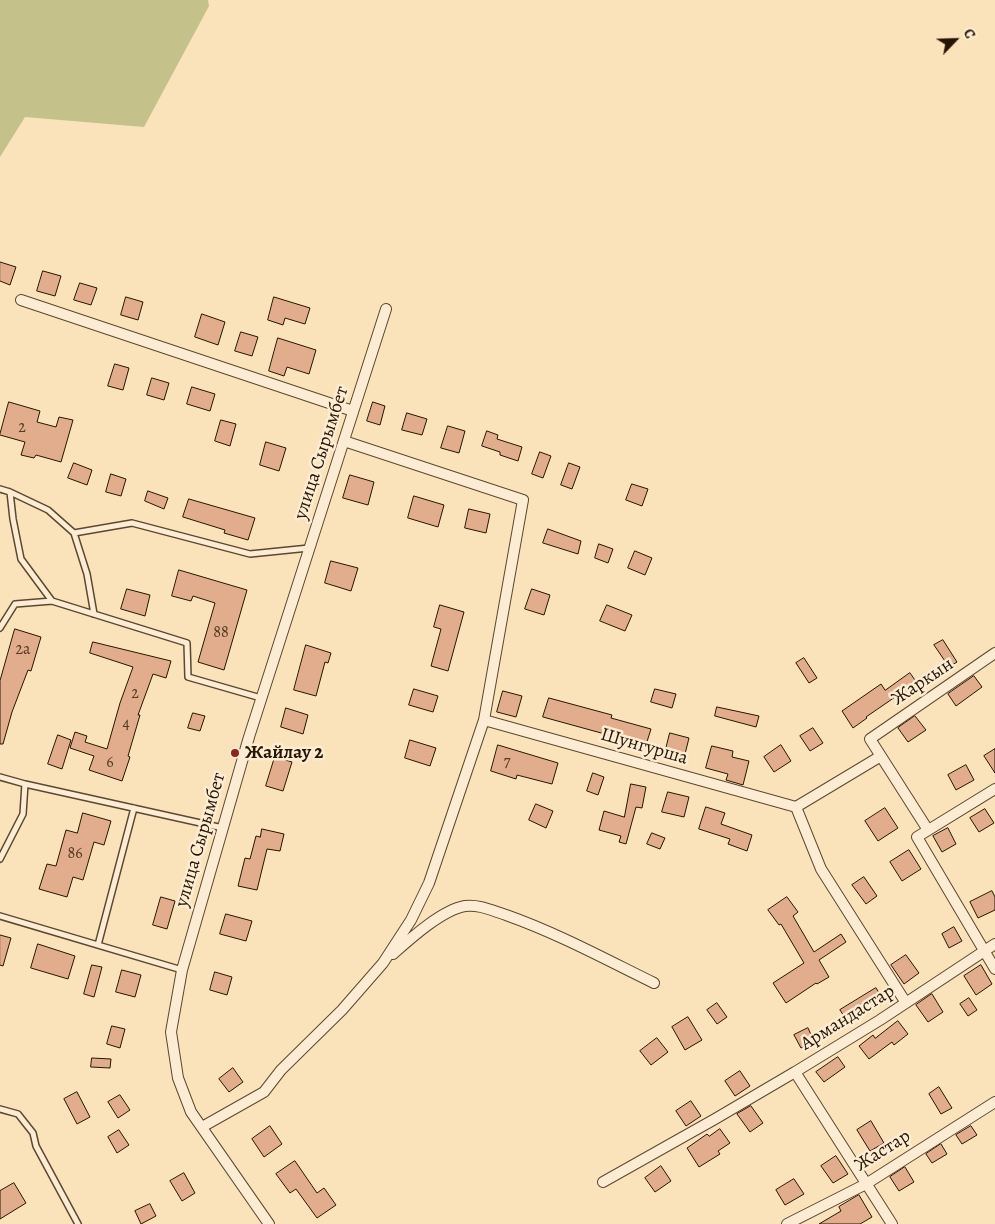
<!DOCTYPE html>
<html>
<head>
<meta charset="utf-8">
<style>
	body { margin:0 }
	#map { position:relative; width:995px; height:1224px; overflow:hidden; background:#fae2bb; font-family:Alegreya,serif }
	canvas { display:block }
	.north { position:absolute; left:930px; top:15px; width:50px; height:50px; -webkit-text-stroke:4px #fcecd3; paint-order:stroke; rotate:66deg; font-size:14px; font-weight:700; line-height:20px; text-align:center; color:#261500 }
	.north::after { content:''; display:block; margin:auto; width:18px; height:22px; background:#261500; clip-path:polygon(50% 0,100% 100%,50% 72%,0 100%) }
</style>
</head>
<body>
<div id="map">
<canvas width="995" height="1224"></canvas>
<div class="north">С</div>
</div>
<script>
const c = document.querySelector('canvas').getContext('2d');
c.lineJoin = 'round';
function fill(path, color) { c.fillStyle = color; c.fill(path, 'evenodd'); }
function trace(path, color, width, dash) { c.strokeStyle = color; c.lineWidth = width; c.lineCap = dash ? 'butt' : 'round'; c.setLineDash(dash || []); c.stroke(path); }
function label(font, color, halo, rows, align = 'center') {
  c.font = font + ' Alegreya,serif'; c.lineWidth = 5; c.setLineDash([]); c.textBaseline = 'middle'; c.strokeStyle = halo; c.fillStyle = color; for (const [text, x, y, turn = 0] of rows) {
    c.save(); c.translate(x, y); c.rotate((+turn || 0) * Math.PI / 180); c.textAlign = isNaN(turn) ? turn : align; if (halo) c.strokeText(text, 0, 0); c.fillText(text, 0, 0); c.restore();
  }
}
const green = new Path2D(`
	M0 0H208L209 6 144 127 25 117 0 157Z`);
const building = new Path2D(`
	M0 262 16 267 10 285 0 281Z
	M43 271 61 276 55 296 37 291Z
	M80 283 97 288 91 305 74 300Z
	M126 297 143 302 138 320 121 315Z
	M274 297 310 308 305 324 285 318 283 325 268 320Z
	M202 314 225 322 218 345 195 337Z
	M241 332 258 337 252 356 235 351Z
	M278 338 316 350 309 374 287 367 284 376 269 371Z
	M115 364 129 368 123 390 108 386Z
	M152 378 169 383 164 400 147 395Z
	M192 387 215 394 210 411 187 404Z
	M9 402 40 411 37 422 56 427 59 417 73 420 61 462 36 455 34 458 21 455 25 442 0 435Z
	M373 402 385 406 380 425 367 421Z
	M407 413 427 419 422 435 402 430Z
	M221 420 236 424 230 446 215 441Z
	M448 426 465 431 459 453 441 448Z
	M487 431 498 435 497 439 522 447 518 461 500 455V452L482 446Z
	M266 442 286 448 279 471 260 465Z
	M540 452 551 456 543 478 532 474Z
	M74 463 92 470 87 485 68 478Z
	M569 463 580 467 572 489 561 485Z
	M111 474 126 479 121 496 106 492Z
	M350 475 374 482 368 505 343 498Z
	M632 484 648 489 642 506 626 500Z
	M148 491 168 498 164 509 145 501Z
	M414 496 444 505 438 527 408 518Z
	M189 499 255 518 248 540 224 533 225 530 183 517Z
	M469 509 490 514 486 533 465 528Z
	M548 529 581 541 578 554 543 543Z
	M599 544 613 549 608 563 595 558Z
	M635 551 652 558 645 575 628 568Z
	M331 561 358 568 351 591 325 583Z
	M179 570 247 590 224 670 198 662 215 603 193 596 191 601 172 596Z
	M127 589 150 595 145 616 121 609Z
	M532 589 550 595 544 615 525 609Z
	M440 605 464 612 448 671 431 666 441 629 434 627Z
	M607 605 632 615 625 631 600 621Z
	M15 629 41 637 31 671 28 670 12 712 3 744H0V681Z
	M943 640 957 662 949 667 934 645Z
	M93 642 171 661 166 678 153 674 138 715H140L128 756 130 757 122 781 89 770 94 756 70 748 75 732 87 736 85 742 107 749 120 703 133 667 90 653Z
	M306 645 331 653 328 663 325 662 316 696 294 690Z
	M804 658 817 678 809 683 796 663Z
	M910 673 920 687 901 700 898 695 866 717 867 718 853 728 842 711 881 684 885 690Z
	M974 676 982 687 956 706 948 694Z
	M414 689 438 696 433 712 409 705Z
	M655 689 676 694 672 708 651 702Z
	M503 691 522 696 516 717 497 712Z
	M549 698 612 715 611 718 651 729 645 748 622 742 623 739 543 717Z
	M717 707 759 716 756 727 715 716Z
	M286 708 308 715 303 734 281 727Z
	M193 713 205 716 200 731 188 728Z
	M915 716 926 730 908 742 898 728Z
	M813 728 823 743 810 751 800 736Z
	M670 733 689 738 684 758 665 753Z
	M58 735 71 740 62 769 48 764Z
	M410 740 436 748 430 766 405 758Z
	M498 745 558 763 552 784 517 775 516 779 491 771Z
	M781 745 791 761 774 772 764 757Z
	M712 746 733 751 732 757 749 761 743 785 726 780 728 774 706 768Z
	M995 749V773L984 756Z
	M275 757 292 762 283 791 266 786Z
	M966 765 974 780 956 790 948 775Z
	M593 773 604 777 598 795 587 791Z
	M631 784 646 787 642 808 636 807 626 844 619 842 621 836 599 830 604 811 624 817Z
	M668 792 689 797 684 817 662 812Z
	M536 804 553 811 546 828 529 820Z
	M706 807 725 813 721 824 752 835 747 851 728 844 730 839 699 829Z
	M885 808 898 828 878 841 865 821Z
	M985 809 994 823 979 832 970 818Z
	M83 813 111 821 104 845 94 842 83 880 73 877 67 897 39 889 47 864 56 866 66 830 77 833Z
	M948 828 956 844 942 852 933 836Z
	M262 829 284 834 280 851 267 849 257 890 238 886 245 858 250 859 256 836 260 837Z
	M652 833 665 838 660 849 647 844Z
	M909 850 921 869 902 881 890 862Z
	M864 877 877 896 866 904 852 885Z
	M992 891 995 897V910L978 918 970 902Z
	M161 897 175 901 167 929 153 925Z
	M787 897 798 912 793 916 814 952 841 934 846 942 819 960 829 977 817 984 816 983 786 1003 773 983 804 963 781 924 779 925 768 910Z
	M226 914 252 921 246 941 220 934Z
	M954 927 962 941 949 948 942 934Z
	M0 935 11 938 3 966 0 965Z
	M38 944 75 956 68 979 31 968Z
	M906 955 919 973 904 984 891 965Z
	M92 965 102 967 94 997 84 994Z
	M981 965 992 984 976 995 964 976Z
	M122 970 141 975 135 997 116 992Z
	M215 972 232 977 227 995 210 990Z
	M876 988 885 1002 849 1024 840 1010Z
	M932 994 943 1012 928 1022 916 1005Z
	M969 998 977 1010 968 1016 960 1004Z
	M717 1003 727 1017 717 1024 707 1010Z
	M688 1017 702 1040 685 1050 672 1027Z
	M898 1021 908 1034 894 1045 892 1042 869 1059 859 1046 873 1035 875 1038Z
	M112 1026 125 1029 120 1048 107 1044Z
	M808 1028 814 1041 801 1048 794 1035Z
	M657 1038 668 1052 651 1065 640 1051Z
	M838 1057 845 1067 824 1082 816 1072Z
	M92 1058 111 1059 110 1068 91 1067Z
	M233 1068 243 1082 229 1092 219 1079Z
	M740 1071 750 1086 735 1096 725 1081Z
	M939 1087 952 1108 941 1114 929 1094Z
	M77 1092 90 1117 77 1124 64 1099Z
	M120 1095 130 1110 118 1118 108 1102Z
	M691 1101 701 1116 686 1126 676 1111Z
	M751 1106 763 1123 750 1132 737 1114Z
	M871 1121 884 1143 870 1151 857 1130Z
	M270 1126 282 1144 264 1157 252 1139Z
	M971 1126 977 1135 962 1144 956 1135Z
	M720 1129 730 1143 718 1151 720 1154 699 1167 687 1148 707 1134 709 1136Z
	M119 1130 129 1145 117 1153 108 1137Z
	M941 1144 947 1154 932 1163 926 1154Z
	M836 1156 848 1174 833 1183 821 1166Z
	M295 1161 317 1193 324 1188 336 1205 317 1218 296 1189 290 1193 276 1174Z
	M661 1166 671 1181 655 1192 645 1178Z
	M905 1167 914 1182 899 1191 890 1177Z
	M184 1173 195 1193 182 1201 170 1181Z
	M794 1179 804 1194 785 1205 776 1190Z
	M14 1183 26 1203 0 1219V1191Z
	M859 1195 872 1217 860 1224H819L841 1211 839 1207Z
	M150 1204 156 1216 141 1224 135 1211Z`);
const service = new Path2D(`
	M0 489 10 492 13 519 21 559 52 601
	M10 492 48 510 74 533 87 574 94 614
	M74 533 132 523 250 554 309 548
	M0 628 15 604 52 601 187 643 188 677 261 698
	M0 777 25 784 23 814 0 859
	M25 784 223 828
	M0 916 182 970
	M98 945 134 808
	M0 1109 18 1114 33 1133 36 1146 78 1224`);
const minor = new Path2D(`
	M21 300 353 411
	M484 720 796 807
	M995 789 917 837 995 969
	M796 807 821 869 906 1003
	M796 807 881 756
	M928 830 870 739 995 653
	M393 954C411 938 442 910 465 906 479 904 493 911 506 915 557 933 605 959 654 983
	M202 1127 264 1092 281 1070 342 1010 383 963 411 920 429 883 484 720 523 500 344 441
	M603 1182 715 1119 795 1072
	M269 1224 191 1112 178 1078 171 1032 182 970 249 737 386 309
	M787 1224 866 1184 995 1102
	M892 1224 795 1072 880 1020 995 944`);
const markers = [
	[235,753,5,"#8f2418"]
];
const numberNames = [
	["2",22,428],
	["88",221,633],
	["2а",23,650],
	["2",135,694],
	["4",126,724],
	["7",507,762],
	["6",110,763],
	["86",75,854]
];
const streetNames = [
	["улица Сырымбет",322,453,-72],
	["Жаркын",923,682,-34],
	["Шунгурша",644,747,16],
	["улица Сырымбет",201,840,-74],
	["Армандастар",848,1018,-32],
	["Жастар",883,1151,-32]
];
const poiNames = [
	["Жайлау 2",245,753]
];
fill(green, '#c5c18b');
fill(building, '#e2ad8c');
trace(building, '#261500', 1);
trace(service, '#5b482f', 8);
trace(minor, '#5b482f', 12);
trace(service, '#fcecd3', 5);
trace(minor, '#fcecd3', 10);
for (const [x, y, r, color] of markers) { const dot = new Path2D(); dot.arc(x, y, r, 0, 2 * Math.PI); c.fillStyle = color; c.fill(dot); trace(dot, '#fcecd3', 2); }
label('16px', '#553b23', null, numberNames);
label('19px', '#261500', '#fcecd3', streetNames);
label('bold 19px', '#261500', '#fcecd3', poiNames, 'left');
</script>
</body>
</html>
